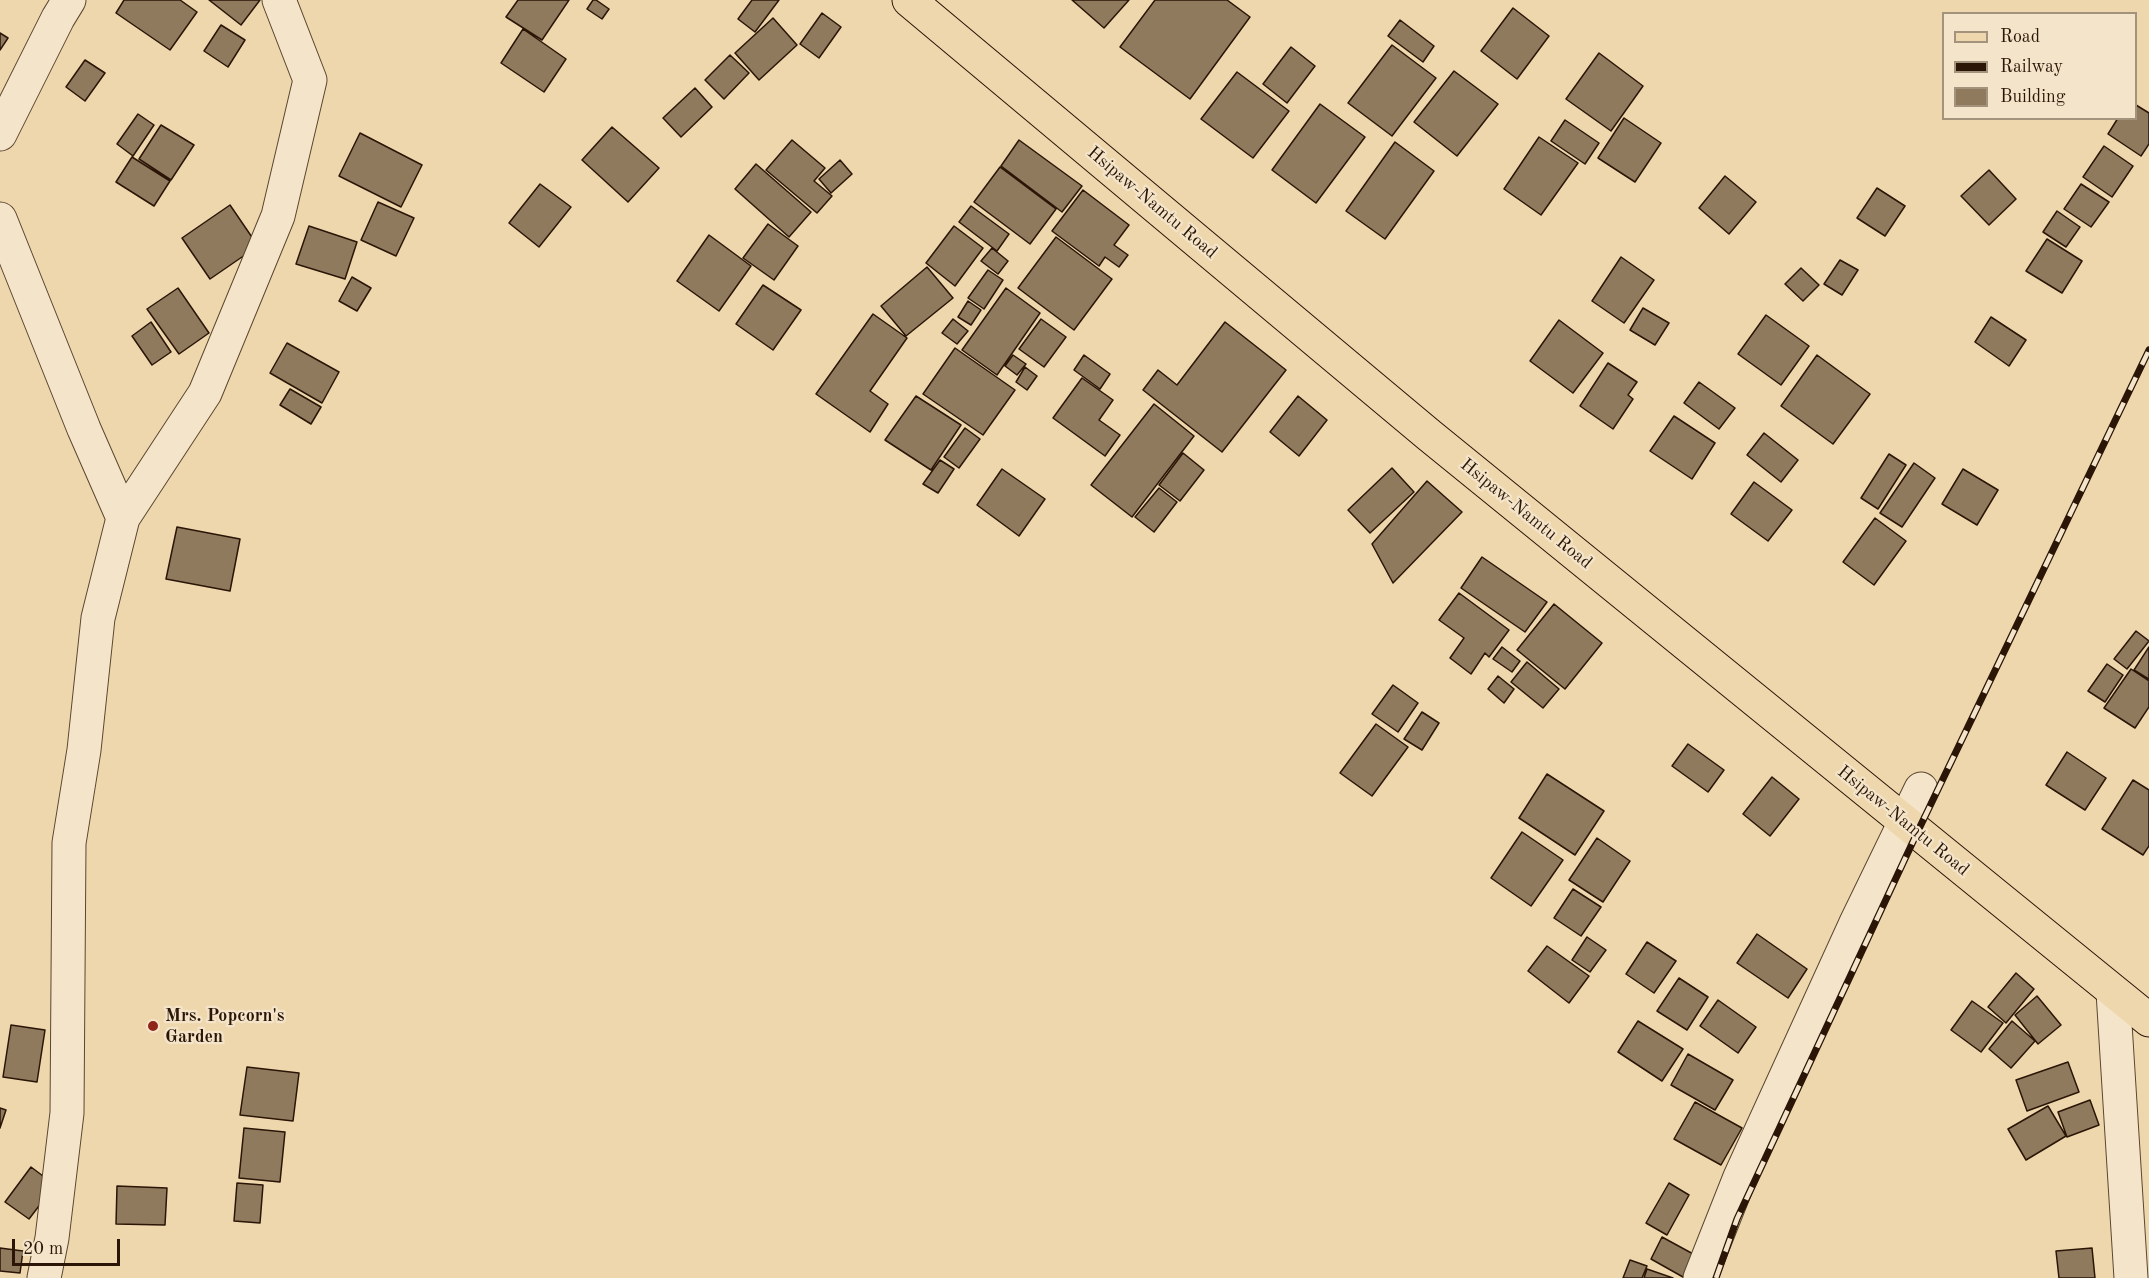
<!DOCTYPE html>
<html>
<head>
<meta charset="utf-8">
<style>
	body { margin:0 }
	#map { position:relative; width:2149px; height:1278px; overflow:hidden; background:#eed7ad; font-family:"Old Standard TT",serif }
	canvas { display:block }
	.legend { position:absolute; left:1942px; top:12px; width:195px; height:108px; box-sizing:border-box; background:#f4e5ca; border:2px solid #a3927c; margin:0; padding:8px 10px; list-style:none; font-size:18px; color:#2a1507 }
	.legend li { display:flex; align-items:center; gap:12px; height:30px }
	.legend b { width:30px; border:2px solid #a3927c }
	.scale { position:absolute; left:12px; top:1239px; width:108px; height:27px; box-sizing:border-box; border:3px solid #2a1507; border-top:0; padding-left:8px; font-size:18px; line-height:21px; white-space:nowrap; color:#2a1507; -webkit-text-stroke:4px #f4e5ca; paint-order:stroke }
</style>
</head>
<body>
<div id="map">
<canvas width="2149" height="1278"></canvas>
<ul class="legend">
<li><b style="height:8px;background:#eed7ad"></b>Road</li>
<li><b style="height:8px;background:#2a1507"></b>Railway</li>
<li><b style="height:16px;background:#907a5d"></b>Building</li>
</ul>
<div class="scale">20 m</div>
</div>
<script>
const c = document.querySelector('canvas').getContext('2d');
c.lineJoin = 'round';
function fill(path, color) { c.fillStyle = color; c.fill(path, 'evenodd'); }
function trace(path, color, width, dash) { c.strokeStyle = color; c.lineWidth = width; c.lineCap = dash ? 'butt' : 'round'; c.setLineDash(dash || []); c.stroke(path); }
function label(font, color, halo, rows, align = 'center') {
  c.font = font + ' "Old Standard TT",serif'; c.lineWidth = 4.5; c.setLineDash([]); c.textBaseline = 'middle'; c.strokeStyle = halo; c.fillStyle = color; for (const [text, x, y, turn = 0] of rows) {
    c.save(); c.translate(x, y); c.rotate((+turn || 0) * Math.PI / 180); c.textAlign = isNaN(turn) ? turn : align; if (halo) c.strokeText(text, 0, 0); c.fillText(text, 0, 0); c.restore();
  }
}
const building = new Path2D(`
	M124 0H180L197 12 170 50 116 13Z
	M209 0H260L241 25Z
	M518 0H569L542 40 506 17Z
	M593 0H596L609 9 602 19 587 9Z
	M752 0H779L755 32 738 19Z
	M1072 0H1129L1104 28Z
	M1155 0H1227L1250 17 1190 99 1120 47Z
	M1513 8 1549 36 1517 79 1481 51Z
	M822 13 841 27 819 58 800 44Z
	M773 18 797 45 759 80 735 53Z
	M1400 20 1434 46 1423 62 1388 36Z
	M221 25 245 40 228 67 204 51Z
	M523 29 566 59 544 92 501 63Z
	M0 33 8 38 0 50Z
	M1392 45 1436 78 1392 136 1348 103Z
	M1291 47 1315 66 1287 103 1263 84Z
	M1599 53 1643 86 1611 131 1566 99Z
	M730 55 749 73 724 99 705 80Z
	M85 60 105 73 85 101 66 87Z
	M1454 71 1498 104 1457 156 1414 122Z
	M1237 72 1289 111 1253 158 1201 119Z
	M695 88 712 107 681 137 663 118Z
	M1320 104 1365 137 1316 203 1272 170Z
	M2136 105 2149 113V144L2141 156 2108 134 2118 118H2136Z
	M138 114 154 125 133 156 117 144Z
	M1624 118 1661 143 1635 182 1598 158Z
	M1565 120 1599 143 1585 164 1551 141Z
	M161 125 194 145 171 180 139 159Z
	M612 127 659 168 628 202 582 160Z
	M360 133 422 165 401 207 339 176Z
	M1539 137 1578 163 1541 215 1504 189Z
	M792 140 825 168 814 181 832 196 817 213 766 170Z
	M1019 140 1082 186 1062 212 1001 166Z
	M1395 142 1434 171 1385 239 1346 211Z
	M2104 146 2133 166 2112 197 2083 177Z
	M132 157 170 181 154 206 116 182Z
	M840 160 852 174 831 193 819 179Z
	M756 164 811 212 789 237 735 189Z
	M1000 167 1056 209 1030 244 974 202Z
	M1989 170 2016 199 1989 225 1961 196Z
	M1725 176 1756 202 1729 234 1699 208Z
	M540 184 571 207 539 247 509 223Z
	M2081 184 2109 202 2091 227 2064 209Z
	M1877 188 1905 206 1885 236 1857 218Z
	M1083 190 1129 225 1114 245 1128 255 1119 267 1105 257 1099 266 1052 231Z
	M378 202 414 218 396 256 361 240Z
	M230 205 258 246 210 279 182 238Z
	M971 206 1009 234 997 251 959 222Z
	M2057 211 2080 227 2066 247 2043 232Z
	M768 224 798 246 774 280 743 258Z
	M309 226 357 242 345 279 296 264Z
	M954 226 983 248 955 286 926 263Z
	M709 235 751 266 719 311 677 281Z
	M1056 237 1112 279 1074 330 1018 288Z
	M2047 239 2082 261 2062 293 2026 271Z
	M992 248 1008 261 998 274 981 261Z
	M1621 257 1654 280 1624 323 1592 301Z
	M1840 260 1858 270 1842 295 1824 284Z
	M927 267 953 298 906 336 881 306Z
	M1801 268 1819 285 1803 301 1785 284Z
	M988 270 1003 280 984 309 968 298Z
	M352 277 371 288 357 311 339 301Z
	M763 285 801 310 773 350 736 324Z
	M178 288 209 333 179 354 147 309Z
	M1006 288 1040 313 997 375 962 350Z
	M968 301 981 310 971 325 958 317Z
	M1643 308 1669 323 1655 345 1630 330Z
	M873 314 907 338 870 391 888 404 870 432 816 394Z
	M1766 315 1809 346 1781 385 1738 354Z
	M1991 317 2026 340 2009 366 1975 342Z
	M953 319 968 331 957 344 942 333Z
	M1041 319 1066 337 1044 367 1019 349Z
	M1559 320 1603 353 1573 393 1530 361Z
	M151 322 171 352 152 365 132 336Z
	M1225 322 1286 370 1222 452 1143 390 1158 370 1177 385Z
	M287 343 339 372 322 403 270 373Z
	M955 348 1015 390 983 435 923 394Z
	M1013 355 1026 364 1017 375 1005 366Z
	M1084 355 1110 374 1100 389 1074 370Z
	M1817 355 1870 394 1833 444 1781 406Z
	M1608 363 1637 382 1628 395 1633 399 1613 429 1580 406Z
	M1025 367 1037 376 1027 390 1016 382Z
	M1082 378 1113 400 1099 420 1120 435 1105 456 1053 418Z
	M1699 382 1735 408 1719 429 1684 403Z
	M290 389 321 407 311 424 280 405Z
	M916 396 961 425 931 470 885 440Z
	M1298 396 1327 420 1299 456 1270 432Z
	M1154 404 1194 436 1132 517 1091 485Z
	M1674 416 1715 443 1692 479 1650 451Z
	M965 428 980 439 959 468 944 457Z
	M1764 433 1798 460 1781 482 1747 455Z
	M1183 453 1204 470 1180 501 1159 485Z
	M1889 454 1906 465 1878 509 1861 498Z
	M940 460 954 469 938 493 923 484Z
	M1914 463 1935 478 1902 527 1880 513Z
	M1392 468 1414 492 1370 533 1348 510Z
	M1002 469 1045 499 1019 536 977 505Z
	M1963 469 1998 490 1977 525 1942 504Z
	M1427 481 1462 512 1393 583 1372 544Z
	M1754 482 1792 510 1768 541 1731 514Z
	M1159 488 1177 502 1154 532 1135 517Z
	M1875 518 1906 541 1874 585 1843 562Z
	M177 527 240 539 230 591 166 579Z
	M1482 557 1547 602 1525 632 1461 588Z
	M1459 593 1509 630 1489 657 1485 653 1471 674 1450 658 1464 638 1439 620Z
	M1554 604 1602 643 1565 689 1517 650Z
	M2136 631 2149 641 2127 669 2114 659Z
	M1502 647 1520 661 1512 672 1493 659Z
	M2149 647V679L2134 670Z
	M1527 662 1559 689 1543 708 1511 682Z
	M2107 664 2123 675 2105 702 2088 691Z
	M2131 669 2149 681V707L2135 728 2104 708Z
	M1498 676 1514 689 1504 703 1488 689Z
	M1393 685 1418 703 1398 732 1372 714Z
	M1422 712 1439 723 1422 750 1404 739Z
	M1376 724 1408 747 1372 796 1340 773Z
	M1688 744 1724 770 1708 792 1672 766Z
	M2067 752 2106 778 2085 810 2046 785Z
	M1547 774 1604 811 1575 855 1519 818Z
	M1772 777 1799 799 1770 836 1743 814Z
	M2133 780 2149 790V846L2143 855 2102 829Z
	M1522 832 1563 860 1531 906 1491 878Z
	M1597 838 1630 861 1603 902 1569 880Z
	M1573 889 1601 907 1581 936 1554 918Z
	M1757 934 1807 969 1788 998 1737 963Z
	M1587 937 1606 950 1590 972 1572 960Z
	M1647 942 1676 961 1654 993 1626 974Z
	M1547 946 1589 976 1569 1003 1528 971Z
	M2016 973 2034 989 2006 1023 1988 1007Z
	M1679 978 1708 997 1687 1030 1657 1011Z
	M2037 996 2061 1025 2038 1044 2015 1015Z
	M1718 1000 1756 1027 1738 1053 1700 1026Z
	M1972 1001 2003 1023 1981 1052 1951 1030Z
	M1638 1021 1683 1049 1662 1081 1618 1052Z
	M2012 1021 2035 1041 2011 1068 1989 1049Z
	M11 1025 45 1030 37 1082 3 1077Z
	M1688 1054 1733 1080 1715 1110 1671 1085Z
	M2068 1062 2079 1092 2027 1111 2016 1080Z
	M247 1067 299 1073 293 1121 240 1115Z
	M2090 1100 2099 1125 2067 1137 2058 1112Z
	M1695 1102 1742 1128 1721 1165 1674 1139Z
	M2048 1106 2066 1136 2026 1160 2008 1129Z
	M0 1108 6 1110 0 1128Z
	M244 1128 285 1132 280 1182 239 1178Z
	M31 1167 55 1185 29 1219 5 1202Z
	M237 1183 263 1185 260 1223 234 1221Z
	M1669 1183 1689 1195 1667 1235 1646 1223Z
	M117 1186 167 1188 165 1225 116 1224Z
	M1662 1237 1695 1255 1683 1277 1651 1259Z
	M0 1248 23 1251 20 1273 0 1271Z
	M2092 1248 2095 1278H2059L2056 1251Z
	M1630 1260 1647 1266 1642 1278H1623Z
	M1647 1269 1673 1278H1644Z`);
const minor = new Path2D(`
	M0 134 58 18 69 0
	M0 219 84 429 123 518
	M2113 992 2131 1278
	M44 1278 52 1238 67 1113 69 843 84 750 98 618 123 518 205 393 278 216 310 80 279 0
	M1700 1278 1740 1177 1855 925 1921 789`);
const major = new Path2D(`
	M909 0 1429 435 2149 1020`);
const rail = new Path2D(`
	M1716 1278 1737 1219 1917 833 2149 350`);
const markers = [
	[153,1026,6,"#8f2418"]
];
const streetNames = [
	["Hsipaw-Namtu Road",1152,203,40],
	["Hsipaw-Namtu Road",1526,514,39],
	["Hsipaw-Namtu Road",1903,821,39]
];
const poiNames = [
	["Mrs. Popcorn's",165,1016],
	["Garden",165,1037]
];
fill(building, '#907a5d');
trace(building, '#2a1507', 1.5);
trace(minor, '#5b4630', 35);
trace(major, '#2a1507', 35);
trace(minor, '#f4e5ca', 33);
trace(major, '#eed7ad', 33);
trace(rail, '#2a1507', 7);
trace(rail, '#f4e5ca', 4.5, [14]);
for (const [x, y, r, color] of markers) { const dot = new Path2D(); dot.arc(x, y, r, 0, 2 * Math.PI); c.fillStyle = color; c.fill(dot); trace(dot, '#f4e5ca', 2); }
label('18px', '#2a1507', '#f4e5ca', streetNames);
label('bold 18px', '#2a1507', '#f4e5ca', poiNames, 'left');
</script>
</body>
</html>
